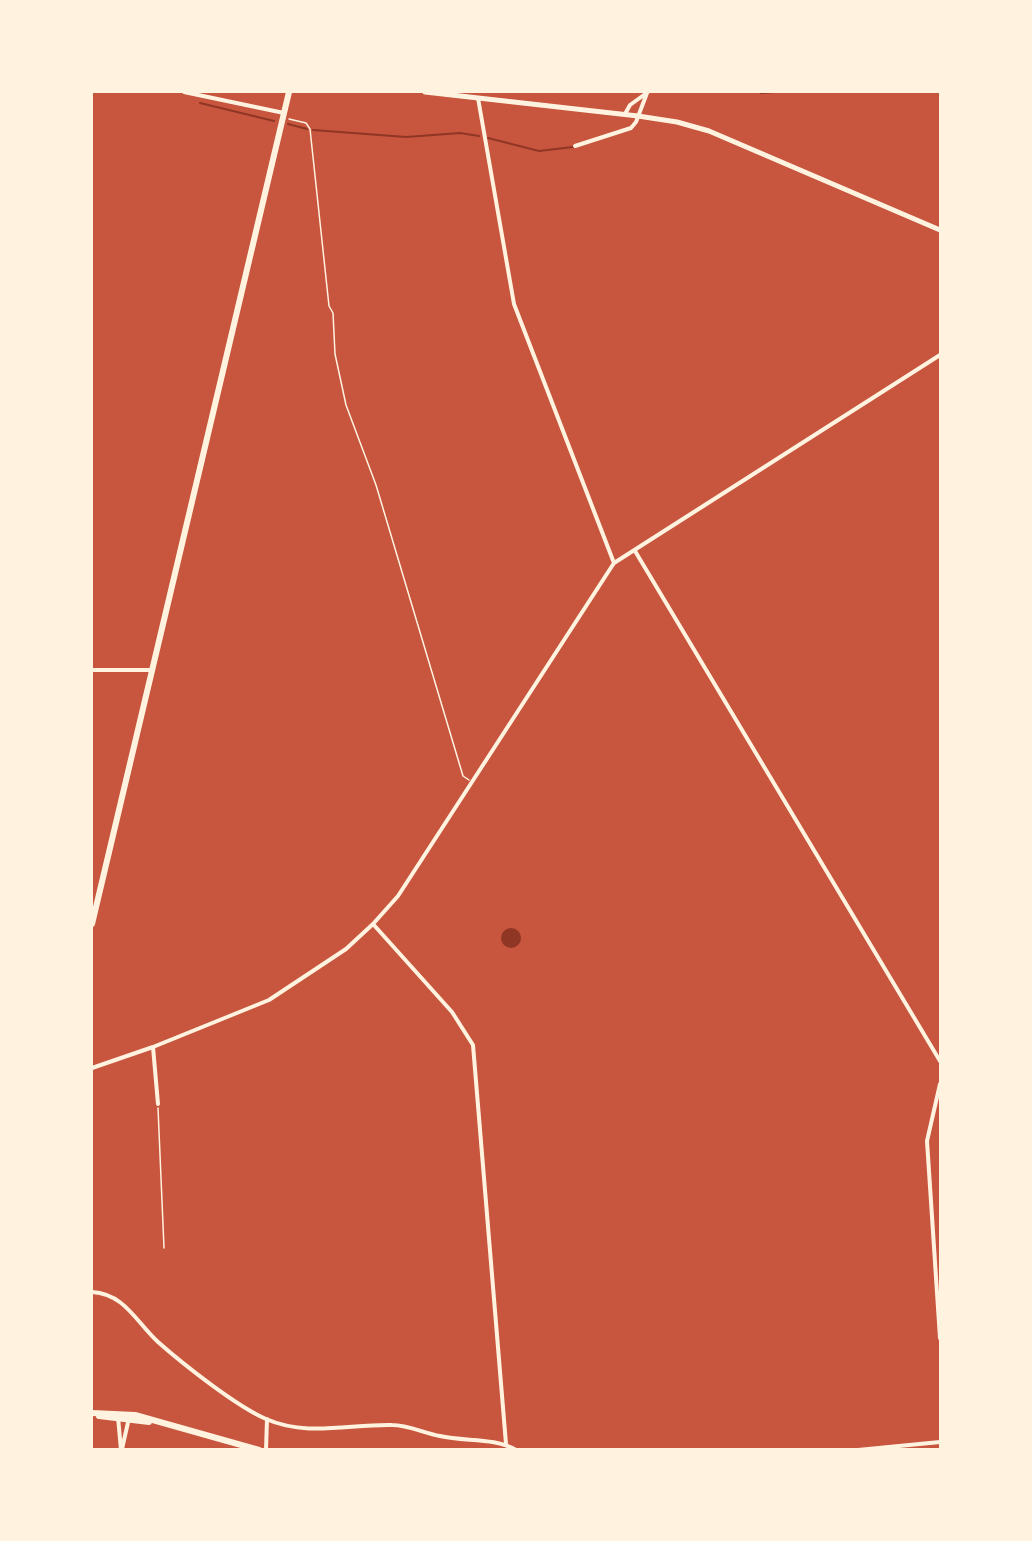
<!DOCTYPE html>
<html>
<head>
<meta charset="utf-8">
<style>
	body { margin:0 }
	#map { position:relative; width:1032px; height:1541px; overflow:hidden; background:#c8553d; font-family:"Roboto Serif",serif }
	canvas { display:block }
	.frame { position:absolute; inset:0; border:93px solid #fff3e0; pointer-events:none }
</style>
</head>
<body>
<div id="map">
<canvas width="1032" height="1541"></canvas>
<div class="frame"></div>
</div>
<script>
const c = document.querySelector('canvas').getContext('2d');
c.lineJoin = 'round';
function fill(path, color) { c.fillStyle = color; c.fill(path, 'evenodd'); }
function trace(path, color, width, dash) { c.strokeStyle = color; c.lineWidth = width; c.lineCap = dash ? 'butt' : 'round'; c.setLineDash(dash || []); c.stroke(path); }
const water = new Path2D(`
	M501 938a10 10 0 1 1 20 0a10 10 0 1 1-20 0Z`);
const stream = new Path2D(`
	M761 93 776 92
	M200 103 274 121
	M288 124 307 129
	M313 130 406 137 460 133 479 136
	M488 138 539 151 573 147`);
const path = new Path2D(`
	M289 119 306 123 310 129 329 306 333 313 335 354 346 405 376 485 463 776 469 780
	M158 1108 164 1248`);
const minor = new Path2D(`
	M184 92 284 113
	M478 98 514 304 614 563
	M625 114 630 105 648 92
	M575 146 631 128 636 122 647 93
	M635 551 940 1061
	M92 670H151
	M373 924 452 1012 473 1045 506 1444
	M153 1047 158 1104
	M92 1068 153 1047 269 1000 346 949 373 924 398 896 614 563 940 355
	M940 1084 927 1141 940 1338
	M92 1292C125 1294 136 1322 158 1342 183 1364 236 1406 266 1419 307 1437 349 1424 392 1425 408 1425 424 1433 440 1436 465 1442 494 1437 516 1450
	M118 1417 121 1450
	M122 1449 129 1418
	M266 1450 267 1419
	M858 1450 940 1442`);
const tertiary = new Path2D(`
	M425 92 638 116 677 122 709 131 940 230`);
const primary = new Path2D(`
	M92 924 289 92
	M92 1413 135 1415 259 1450
	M99 1416 149 1422`);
fill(water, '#8f3625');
trace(stream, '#8f3625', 2);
trace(path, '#fff3e0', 1.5);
trace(minor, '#fff3e0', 4);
trace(tertiary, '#fff3e0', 5);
trace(primary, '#fff3e0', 6);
</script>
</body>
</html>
